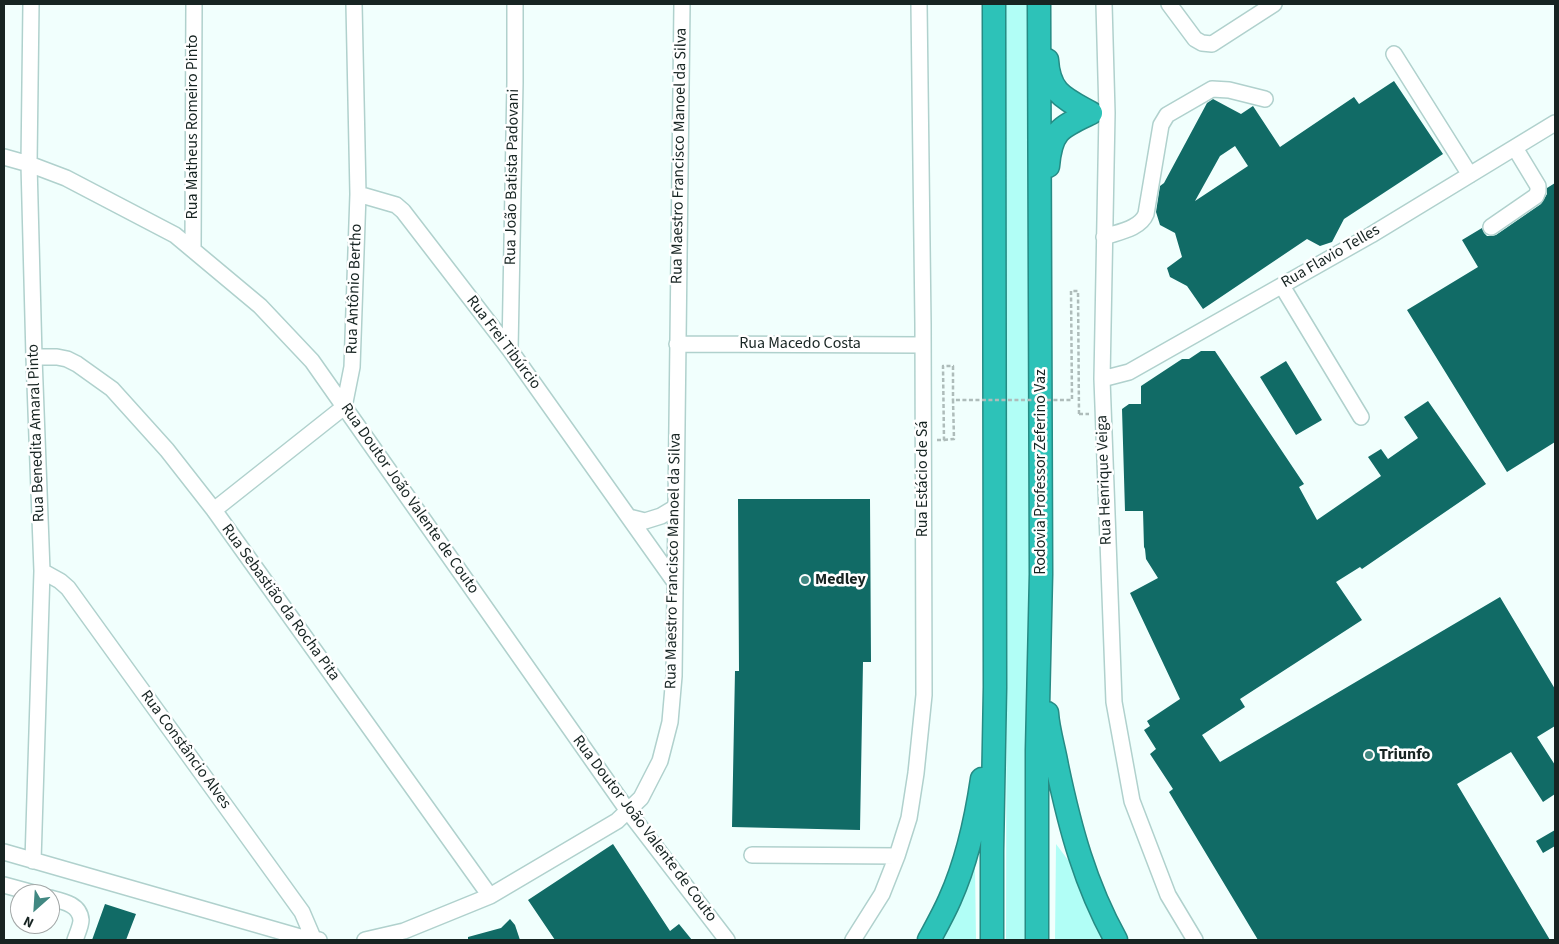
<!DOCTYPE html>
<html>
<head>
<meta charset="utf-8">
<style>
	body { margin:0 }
	#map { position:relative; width:1559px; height:944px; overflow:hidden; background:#f1fffd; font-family:"Source Sans 3",sans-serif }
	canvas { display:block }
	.frame { position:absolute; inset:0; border:5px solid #172422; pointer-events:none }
	.north { position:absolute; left:10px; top:884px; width:50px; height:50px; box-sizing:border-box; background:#fff; border:1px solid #a2a7a7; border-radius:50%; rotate:206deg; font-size:14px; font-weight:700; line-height:20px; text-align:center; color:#172422 }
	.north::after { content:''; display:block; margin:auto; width:18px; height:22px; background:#418882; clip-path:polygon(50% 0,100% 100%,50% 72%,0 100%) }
</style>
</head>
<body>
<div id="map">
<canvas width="1559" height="944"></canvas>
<div class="frame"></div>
<div class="north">N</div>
</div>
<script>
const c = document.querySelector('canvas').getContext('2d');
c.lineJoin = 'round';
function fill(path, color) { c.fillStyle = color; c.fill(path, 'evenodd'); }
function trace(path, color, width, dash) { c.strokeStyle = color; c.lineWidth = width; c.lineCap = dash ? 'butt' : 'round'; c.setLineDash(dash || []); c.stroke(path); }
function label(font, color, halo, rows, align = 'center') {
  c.font = font + ' "Source Sans 3",sans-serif'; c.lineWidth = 5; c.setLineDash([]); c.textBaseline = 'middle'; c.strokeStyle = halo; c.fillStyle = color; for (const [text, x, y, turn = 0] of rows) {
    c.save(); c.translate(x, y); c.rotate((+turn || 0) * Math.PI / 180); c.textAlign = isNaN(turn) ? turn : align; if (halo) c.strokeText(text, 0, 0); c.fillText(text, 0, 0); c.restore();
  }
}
const green = new Path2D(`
	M1004 4H1028L1030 940H1006L1007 368Z
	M1056 844 1071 864 1105 940H1055Z
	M975 866 976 940H941Z`);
const building = new Path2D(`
	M1394 81 1443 154 1344 219 1332 242 1320 246 1307 239 1203 309 1187 286 1170 277 1167 268 1182 257 1175 233 1160 225 1156 212 1160 186 1164 183 1207 103 1213 99 1241 114 1253 106 1280 147 1354 97 1359 104ZM1235 146 1248 166 1195 201 1220 156Z
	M1555 183V442L1507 472 1407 310 1478 267 1462 240 1482 228 1484 233 1487 236H1492L1496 235 1541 204 1547 194V188Z
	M1201 351H1215L1304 484 1299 487 1317 520 1381 476 1368 457 1381 449 1388 459 1418 438 1404 417 1428 401 1486 484 1362 569 1360 567 1336 582 1362 620 1240 699 1245 707 1202 735 1220 762 1500 597 1555 689V726L1537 737 1555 765V794L1543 802 1511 752 1457 784 1550 940H1258L1169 792 1173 789 1150 754 1156 749 1144 730 1150 726 1147 721 1180 699 1130 593 1158 578 1146 559 1145 549 1144 547 1143 511H1125L1122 409 1129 404H1141V386L1182 359H1189Z
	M1286 361 1322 420 1296 435 1260 377Z
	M738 499H870L871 662H863L860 830 732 827 735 671H739Z
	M1555 830V846L1543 853 1536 841Z
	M613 844 670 931 679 924 692 940H555L528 900Z
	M105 904 136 914 126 940H92Z
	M510 919 515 925 520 940H468V937L501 928Z`);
const path = new Path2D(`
	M1079 414H1089
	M937 440H944L943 366H953V400`);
const minor = new Path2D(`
	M31 4 29 164 34 357 42 571 33 861
	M1104 4 1107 113 1102 379 1114 702 1132 801 1168 895 1195 940
	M1169 4 1195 39 1202 43 1212 44 1274 4
	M1394 54 1470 175
	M4 157 29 164 66 178 175 235 260 306 312 361 628 811 727 940
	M358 194 396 205 403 211 510 350 674 581
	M1491 227 1536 196 1538 191V186L1515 148
	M1104 237C1118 232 1140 229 1146 214L1161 125 1167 115 1212 89 1229 90 1265 99
	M193 249 194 4
	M1282 286 1361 417
	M677 344 923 345
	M510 350 515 82V4
	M34 357H57L67 359 77 364 112 389 167 450 214 510 490 896
	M1102 379 1129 372 1371 235 1555 123
	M214 510 344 407 352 367 358 194 354 4
	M629 517 645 521 661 516 676 507
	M42 571 60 581 68 588 302 912 314 940
	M4 852 300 937 319 940
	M752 855 897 856
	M4 885 37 894
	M50 898C62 901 80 904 81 920 81 926 77 934 75 940
	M365 940 404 931 490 896 617 821 641 798 660 761 670 722 674 676 682 4
	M853 940 882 894 897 856 909 818 916 773 924 695 923 324 919 4`);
const highway = new Path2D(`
	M1047 60C1049 93 1064 98 1091 113
	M1048 166C1051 130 1061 127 1091 113
	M1047 713C1048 730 1054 748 1057 766 1070 828 1085 884 1116 940
	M929 940C936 927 944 913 950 899 967 861 976 820 982 779
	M992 940V851L995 687 994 4
	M1037 940V750L1041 574 1039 4`);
const pathBridge = new Path2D(`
	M944 440 954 439 953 400H1072L1071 291H1078L1079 414`);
const markers = [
	[805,580,5,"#418882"],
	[1369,755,5,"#418882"]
];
const streetNames = [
	["Rua Matheus Romeiro Pinto",193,127,-90],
	["Rua Maestro Francisco Manoel da Silva",680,156,-89],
	["Rua João Batista Padovani",513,177,-89],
	["Rua Flavio Telles",1331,257,-30],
	["Rua Antônio Bertho",355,289,-88],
	["Rua Frei Tibúrcio",503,343,53],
	["Rua Macedo Costa",800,344],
	["Rua Benedita Amaral Pinto",37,433,-92],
	["Rodovia Professor Zeferino Vaz",1041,472,-90],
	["Rua Estácio de Sá",923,479,-90],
	["Rua Henrique Veiga",1105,480,-92],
	["Rua Doutor João Valente de Couto",409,499,55],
	["Rua Maestro Francisco Manoel da Silva",674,561,-89],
	["Rua Sebastião da Rocha Pita",280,603,54],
	["Rua Constâncio Alves",185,750,54],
	["Rua Doutor João Valente de Couto",644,829,53]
];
const poiNames = [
	["Medley",815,580],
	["Triunfo",1379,755]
];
fill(green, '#b1fef6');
fill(building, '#116b66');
trace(minor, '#b0d1cd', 18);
trace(highway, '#258b84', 25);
trace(path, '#aebcba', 2.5, [4, 2.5]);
trace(minor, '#fff', 15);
trace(highway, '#2dc2b8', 22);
trace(pathBridge, '#aebcba', 2.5, [4, 2.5]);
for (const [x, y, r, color] of markers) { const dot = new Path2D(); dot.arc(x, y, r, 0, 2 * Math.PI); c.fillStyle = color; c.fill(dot); trace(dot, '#fff', 2); }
label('16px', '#172422', '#fff', streetNames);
label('bold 16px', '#172422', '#fff', poiNames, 'left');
</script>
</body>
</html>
